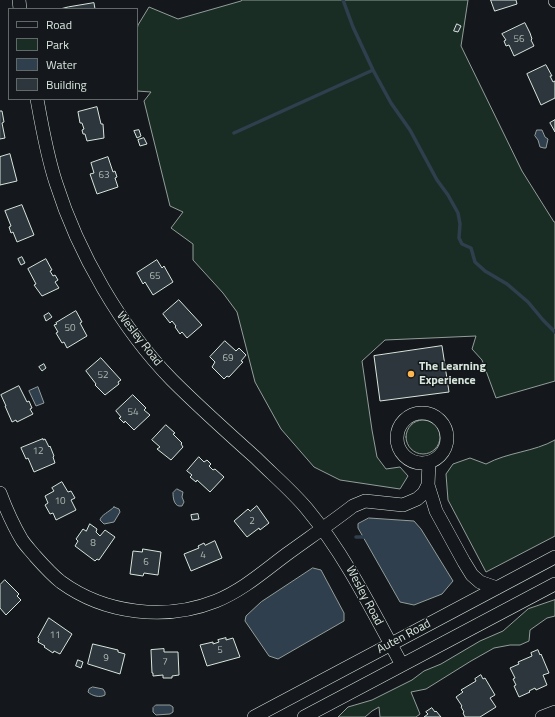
<!DOCTYPE html>
<html>
<head>
<meta charset="utf-8">
<style>
	body { margin:0 }
	#map { position:relative; width:555px; height:717px; overflow:hidden; background:#14181c; font-family:"Titillium Web",sans-serif }
	canvas { display:block }
	.legend { position:absolute; left:8px; top:8px; width:130px; height:92px; box-sizing:border-box; background:#14181c; border:1px solid #626a69; margin:0; padding:5px 7px; list-style:none; font-size:12px; color:#d8e6dc }
	.legend li { display:flex; align-items:center; gap:8px; height:20px }
	.legend b { width:20px; border:1px solid #626a69 }
</style>
</head>
<body>
<div id="map">
<canvas width="555" height="717"></canvas>
<ul class="legend">
<li><b style="height:5px;background:#14181c"></b>Road</li>
<li><b style="height:11px;background:#1a2d24"></b>Park</li>
<li><b style="height:11px;background:#2f3f4d"></b>Water</li>
<li><b style="height:11px;background:#2c363c"></b>Building</li>
</ul>
</div>
<script>
const c = document.querySelector('canvas').getContext('2d');
c.lineJoin = 'round';
function fill(path, color) { c.fillStyle = color; c.fill(path, 'evenodd'); }
function trace(path, color, width, dash) { c.strokeStyle = color; c.lineWidth = width; c.lineCap = dash ? 'butt' : 'round'; c.setLineDash(dash || []); c.stroke(path); }
function label(font, color, halo, rows, align = 'center') {
  c.font = font + ' "Titillium Web",sans-serif'; c.lineWidth = 3; c.setLineDash([]); c.textBaseline = 'middle'; c.strokeStyle = halo; c.fillStyle = color; for (const [text, x, y, turn = 0] of rows) {
    c.save(); c.translate(x, y); c.rotate((+turn || 0) * Math.PI / 180); c.textAlign = isNaN(turn) ? turn : align; if (halo) c.strokeText(text, 0, 0); c.fillText(text, 0, 0); c.restore();
  }
}
const green = new Path2D(`
	M242 0H468L461 46 522 171 554 222H555V381L496 398 482 360 472 349 476 336 385 340 362 361 372 430 377 457 386 469 400 467 408 476 400 489 340 480 314 467 281 429 255 382 237 312 223 293 193 260V244L171 228 183 212 170 206 144 101 151 92 137 91V30L138 25 149 7 178 19 241 1Z
	M406 437a17 17 0 1 1 34 0a17 17 0 1 1-34 0Z
	M555 440V536L486 572 448 500 446 474 453 464 470 458 486 464C508 452 534 452 555 440Z
	M555 600V616L547 618 530 630 529 641 520 645H510L494 648 471 661 426 689 411 692 420 714 416 717H380L379 707 372 711 365 717H338L348 707 372 700 412 680 424 671 441 664 480 641 503 631 528 609Z`);
const water = new Path2D(`
	M537 130H542L545 137 548 139 546 148H544L540 147 538 140 535 136Z
	M38 387 44 403 36 406 29 391Z
	M177 489 183 492 182 497 184 502 182 506H179C174 505 173 498 173 493Z
	M114 507 119 509 120 512 114 522 104 524 100 520C101 515 109 512 114 507Z
	M369 518 414 521 421 529 453 581 442 594 414 605 400 602 358 528V524Z
	M313 568 321 570 344 613V621L278 659 269 656 245 621 246 616 261 602Z
	M93 687 103 689 105 692V695C100 698 92 696 88 692L89 689Z
	M156 705H170L173 707V712L170 714 156 715 153 712V708Z`);
const stream = new Path2D(`
	M343 0 353 27 373 70 391 103 410 130 437 180 448 195 458 213 460 224 459 238 462 244 471 248 475 262 485 271 507 284 528 302 543 320 555 332
	M234 133 373 70
	M356 537H367`);
const building = new Path2D(`
	M491 0H516L517 4 495 11Z
	M94 3 95 9H60L68 7Z
	M525 23 530 33 532 39 531 40 534 46 514 56 509 45 506 46 504 41 506 40 502 34Z
	M457 24 461 26 458 32 454 31Z
	M546 65 552 76H550L553 82 555 81V98L541 105 527 74Z
	M97 107 101 124H103L104 138 87 141 85 134H83L82 130 84 129 82 123H80L78 112Z
	M0 111H2L4 122 2 123 5 138 0 139Z
	M555 120V132L550 123Z
	M139 130 141 136 137 138 134 131Z
	M144 138 147 144 140 146 138 140Z
	M10 154 17 181 0 185V157Z
	M108 157 113 172 115 171 117 177 115 178 118 187 97 194 90 174 94 173 91 163Z
	M22 205 34 235 17 242 13 232 11 233 9 227 11 226 5 211Z
	M22 257 25 263 21 265 18 259Z
	M46 259 52 270 50 271 53 276 55 275 58 280 55 282 59 288 42 296 34 285 36 284 28 269Z
	M157 260 162 268 164 266 173 282 153 295 145 282 143 284 137 273Z
	M179 300 202 325 187 338 182 332 180 334 175 327 176 326 172 321 170 323 163 314Z
	M76 311 82 322 80 323 87 336 67 348 64 342 62 343 56 333 58 332 54 325 57 324 56 323Z
	M49 313 52 317 46 321 44 316Z
	M225 341 236 351 239 348 246 355 241 361 243 362 229 377 227 376 224 379 212 367 215 362 210 357Z
	M442 346 449 392 380 401 374 356Z
	M101 358 121 380 118 382 119 384 105 395 95 385 96 384 86 371Z
	M44 364 46 368 42 371 39 367Z
	M19 386 27 402 29 401 32 408 30 409 33 414 17 422 16 420 12 422 5 406H6L1 395Z
	M133 395 146 408 144 410 150 415 134 430 125 421 124 423 119 418 121 417 116 411Z
	M166 425 175 433 173 434 182 443 181 444 183 447 171 460 157 449 160 447 152 440Z
	M43 439V440L45 439 49 447 50 446 54 456 53 457 55 463 34 472 28 458 26 459 21 448Z
	M199 457 204 462 207 460 211 464 209 466 213 470 215 469 224 477 210 492 197 480 196 482 190 477 192 475 187 471Z
	M62 482 68 492 71 491 75 498 71 500 76 510 56 520 53 513 50 514 45 505 48 503 45 496 54 491 52 488Z
	M257 506 269 523 260 530 259 528 247 537 234 521 248 509 250 511Z
	M198 514 199 519 192 520 191 515Z
	M90 524 97 529 96 532 100 536 105 530 115 537 99 560 97 559 95 561 75 546 78 541 76 539 83 529 86 531Z
	M215 541 222 558 191 571 184 554 199 548 198 546 204 543 205 545Z
	M143 549 161 552 158 575 144 573 143 576 130 574 133 551 142 552Z
	M5 580 19 594 17 596 21 600 6 615 0 608V585Z
	M49 618 72 634 60 654 54 651 53 653 44 647 45 646 38 642 39 639 38 638Z
	M226 638V640L233 638 240 657 207 666 200 645 213 642V644L219 642 218 640Z
	M93 644 118 650V652L125 654 120 674 88 664Z
	M164 649V652H178L179 675 172 676V678H163V675L153 676V673H152L151 650Z
	M538 650 540 655 541 654 549 673 543 675 547 685 536 690 535 688 529 691 530 692 519 697 514 686 516 685 513 679 515 678 510 668 519 664 518 662 532 656 531 653Z
	M78 660 83 662 81 668 76 666Z
	M481 675 483 679 485 678 495 695 490 698 496 707 480 717H465L463 713 464 712 461 707 462 706 456 697 463 692 461 690 476 681 475 679Z
	M432 708 435 712 436 711 441 717H424L428 714 426 712Z`);
const minor = new Path2D(`
	M19 0 20 9
	M555 0V1
	M37 99C42 127 47 156 56 183 78 253 121 328 172 380 199 407 228 433 256 458 273 475 292 491 307 509 346 556 373 612 402 665
	M397 438a25 25 0 1 1 50 0a25 25 0 1 1-50 0Z
	M428 485 436 511 464 562 472 575 480 582 497 588
	M0 493C6 509 13 525 22 540 26 546 31 551 35 556 43 565 52 575 61 582 105 614 166 621 216 601 243 590 264 571 287 554 309 538 331 523 353 506L365 501 403 505 417 499 424 493 428 485 429 462
	M254 717 555 557
	M304 717 555 584
	M542 717 555 712`);
const markers = [
	[411,374,4,"#ffb74d"]
];
const numberNames = [
	["56",519,40],
	["63",104,176],
	["65",155,277],
	["50",70,329],
	["69",228,359],
	["52",103,376],
	["54",133,413],
	["12",38,452],
	["10",60,502],
	["2",252,522],
	["8",93,544],
	["4",203,556],
	["6",146,563],
	["11",55,636],
	["5",220,651],
	["9",106,659],
	["7",165,663]
];
const streetNames = [
	["Wesley Road",139,339,52],
	["Wesley Road",364,596,62],
	["Auten Road",404,637,-28]
];
const poiNames = [
	["The Learning",419,367],
	["Experience",419,381]
];
fill(green, '#1a2d24');
trace(green, '#939e99', 1);
fill(water, '#2f3f4d');
trace(water, '#939e99', 1);
trace(stream, '#2f3f4d', 3.5);
fill(building, '#2c363c');
trace(building, '#d8e6dc', 1);
trace(minor, '#d8e6dc', 14);
trace(minor, '#14181c', 13);
for (const [x, y, r, color] of markers) { const dot = new Path2D(); dot.arc(x, y, r, 0, 2 * Math.PI); c.fillStyle = color; c.fill(dot); trace(dot, '#14181c', 1.5); }
label('10px', '#adbab4', null, numberNames);
label('12px', '#d8e6dc', '#14181c', streetNames);
label('bold 12px', '#d8e6dc', '#14181c', poiNames, 'left');
</script>
</body>
</html>
